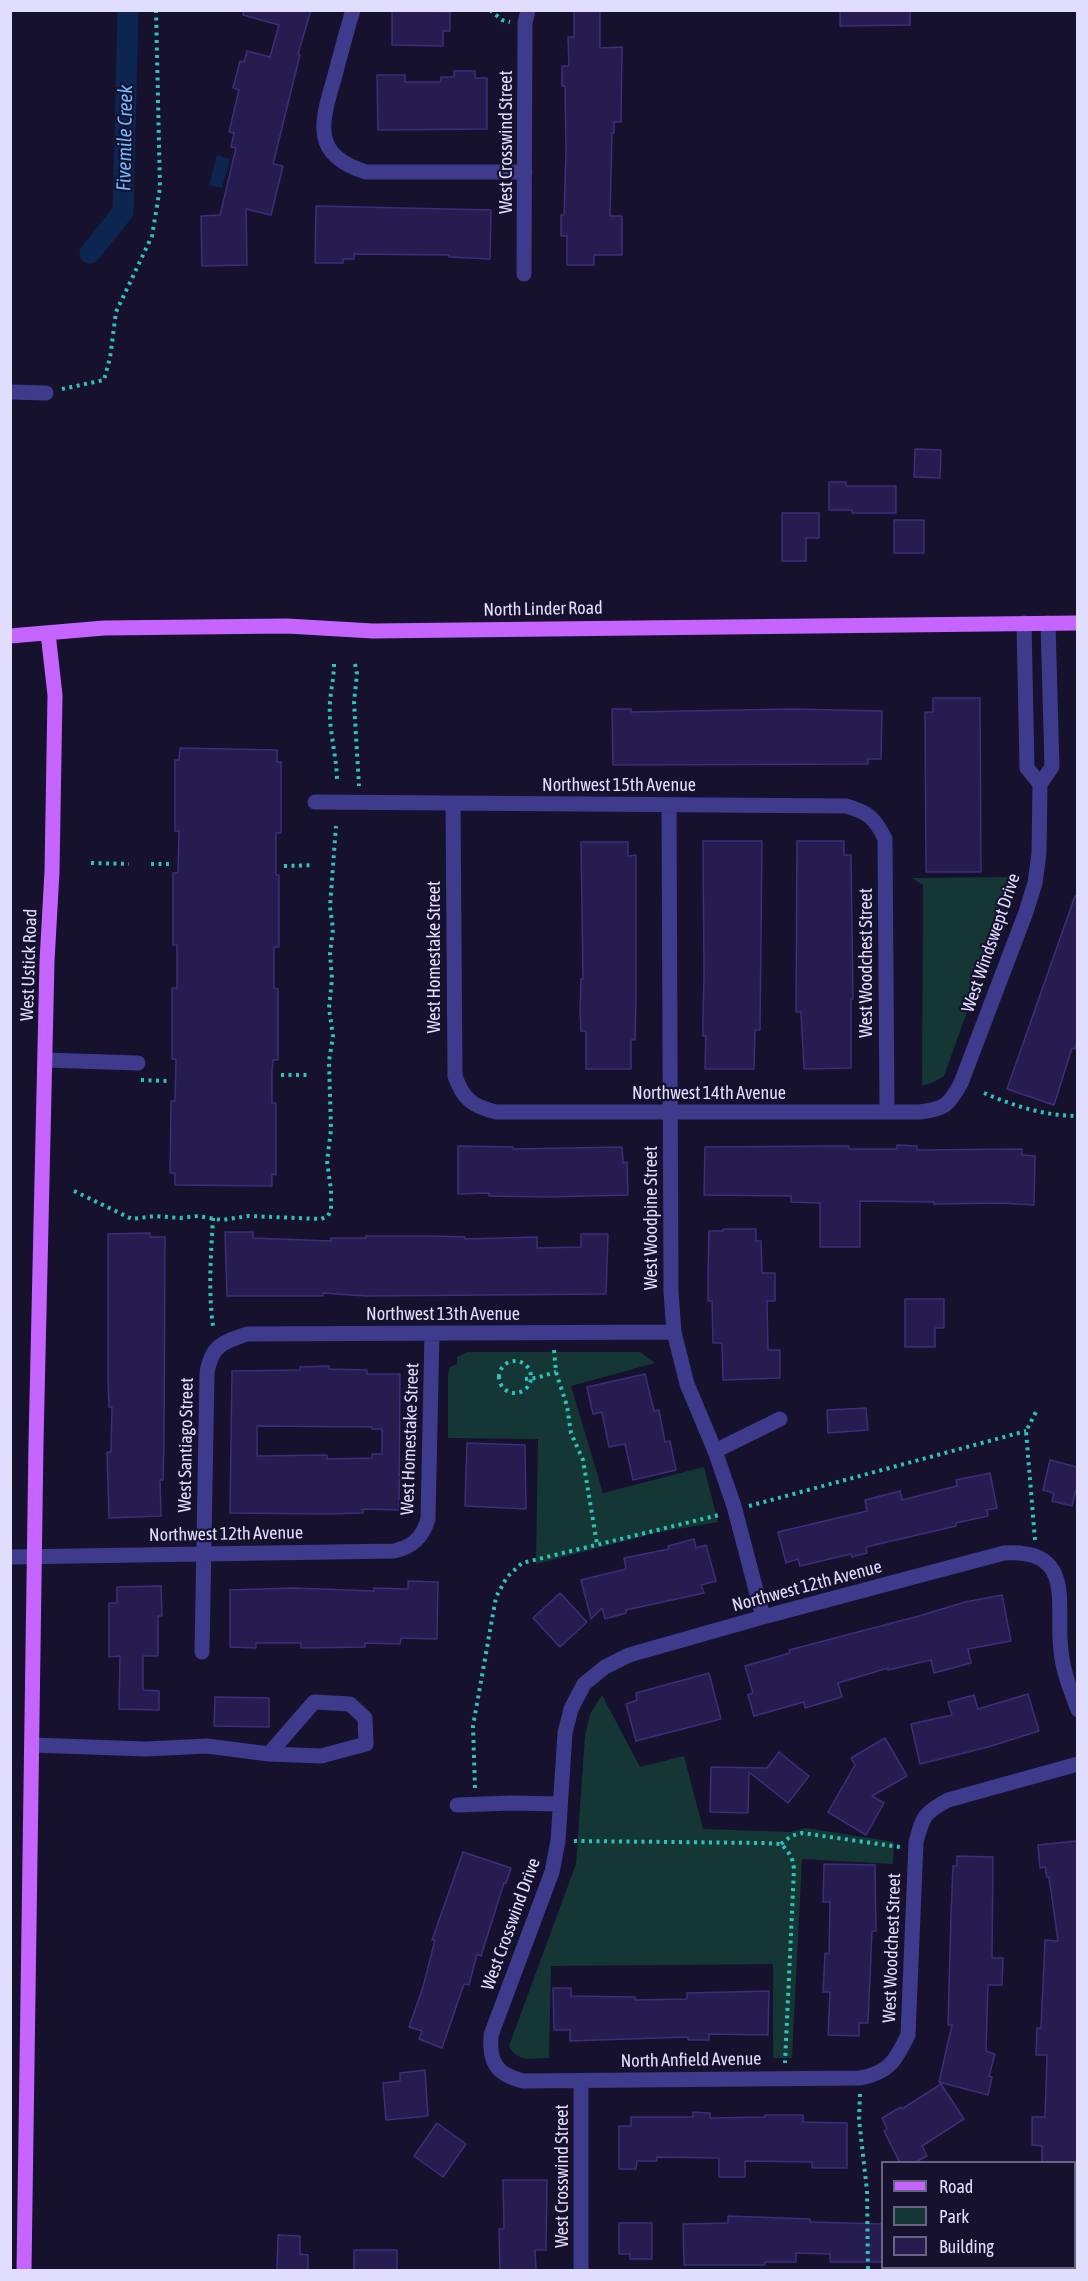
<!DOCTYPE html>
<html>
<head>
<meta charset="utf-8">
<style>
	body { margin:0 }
	#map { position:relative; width:1088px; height:2281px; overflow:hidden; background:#16112d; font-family:"Asap Condensed",sans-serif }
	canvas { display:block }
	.frame { position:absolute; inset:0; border:12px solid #e1ddff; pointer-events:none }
	.legend { position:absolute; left:881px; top:2161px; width:195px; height:108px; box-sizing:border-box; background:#16112d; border:2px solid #676381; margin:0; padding:8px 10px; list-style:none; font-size:18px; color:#e1ddff }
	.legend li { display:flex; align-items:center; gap:12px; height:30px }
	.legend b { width:30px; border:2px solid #676381 }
</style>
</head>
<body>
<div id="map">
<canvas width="1088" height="2281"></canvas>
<div class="frame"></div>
<ul class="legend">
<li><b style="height:8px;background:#c564ff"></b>Road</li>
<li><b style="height:16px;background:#143736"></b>Park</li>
<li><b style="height:16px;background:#271c4f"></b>Building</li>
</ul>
</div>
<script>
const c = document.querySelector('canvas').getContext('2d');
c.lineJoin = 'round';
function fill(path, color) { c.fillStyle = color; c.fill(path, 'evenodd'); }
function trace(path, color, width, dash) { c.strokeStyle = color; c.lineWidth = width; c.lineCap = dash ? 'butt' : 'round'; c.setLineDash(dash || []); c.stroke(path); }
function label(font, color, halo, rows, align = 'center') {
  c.font = font + ' "Asap Condensed",sans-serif'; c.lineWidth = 4.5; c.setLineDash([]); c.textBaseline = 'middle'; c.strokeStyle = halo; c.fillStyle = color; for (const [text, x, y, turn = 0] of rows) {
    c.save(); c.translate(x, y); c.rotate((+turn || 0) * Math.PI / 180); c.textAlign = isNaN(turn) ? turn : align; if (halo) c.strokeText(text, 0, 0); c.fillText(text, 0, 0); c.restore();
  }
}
const green = new Path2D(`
	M1010 877 1003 911 944 1076 934 1082 922 1086 923 885 912 878Z
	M468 1352H640L655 1363 571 1386 603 1493 704 1467 718 1522 660 1532 536 1564 538 1439 448 1438V1374L450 1367 457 1364V1357Z
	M602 1695 640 1767 684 1756 703 1829 790 1832 806 1828 894 1842 893 1864 802 1859 792 2058H773V1964L551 1966 549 2058C531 2058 518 2063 509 2046L576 1864 585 1736 590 1714Z`);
const water = new Path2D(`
	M217 155 230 159 222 188 209 185Z`);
const canal = new Path2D(`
	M90 253 123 212 128 10`);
const building = new Path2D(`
	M244 10H311L298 54 300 55 273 164 283 166 271 215 246 209 247 265 202 266 201 216 220 215 236 148 231 147 234 133 229 132 239 90 233 88 240 61 244 62 247 51 270 57 279 25 243 15Z
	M392 10 450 12V31H443V46L392 45Z
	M574 10H600V48L622 47 621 122H614V133H612L610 216H622V255H594V265H567V236H561V215H564L566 150 565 86H562V66H569L568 37H574Z
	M840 10H910V25L840 26Z
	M454 71H475V78H487V129L378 130 377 75H405V82H441V77H454Z
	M316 206 491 210 490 259 449 257V255L354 254V259H343V263H315Z
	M915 449 941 450 940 478 914 477Z
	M829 482H846V486H896V513H852V510H829Z
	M782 513H819V538H806V561H782Z
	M894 520H924V553H894Z
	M933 698H980L981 872H926L925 712H933Z
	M612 709H631V712L792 709 882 711 881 759H868V764L613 765Z
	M180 748 277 750V762H281V833H276V875H279V947H274V988L278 989V1060H273L272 1072V1103H276V1175L272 1174V1186L175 1185V1173H170L171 1101H175L176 1059H172V988H177V945H173V873H178L179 831H175V760H179Z
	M703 841H762L760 1030H755L754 1069H705L706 1036H703V1015L704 975Z
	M797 841H844V855H851L853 999H851V1068L804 1069 801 1012H796Z
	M581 842H628V856L636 855V999L635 1040H631V1069H586V1031H581L580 1012 581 979H583Z
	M1075 896H1077V1040L1075 1049 1072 1048 1054 1105 1007 1089Z
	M897 1145 917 1146V1150L1022 1149V1155L1035 1156 1034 1205 1002 1203 934 1204V1202L860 1201V1247H820V1203L791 1202V1196L704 1195 705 1147 829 1146H849V1149H897Z
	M458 1146 513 1147V1149L622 1147 623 1163 627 1162 628 1195 547 1197 489 1196V1193L458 1194Z
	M723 1229H756V1241H761L762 1273H775V1301H767L768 1350H780V1378L723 1380 722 1343H713L712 1301H708V1272L709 1231H723Z
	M225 1232H253V1238L331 1241V1238H366V1236H431L465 1237V1239L537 1237V1248L581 1247V1234H608L606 1294 366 1296 323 1293V1296H227Z
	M150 1233V1237H165L164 1444 163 1480H160L161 1516 109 1518 107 1452H111L112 1407H109L108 1381V1234Z
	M905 1299H944V1328H935V1347H905Z
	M329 1366V1369L367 1370V1374H400L399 1510 363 1509V1513L326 1514 230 1513 232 1371 300 1370V1367ZM257 1426 372 1427V1429H382V1454H372V1458L327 1459V1455L257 1456Z
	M645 1374 654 1411 659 1410 665 1442 670 1441 676 1470 633 1480 625 1444 609 1447 602 1412 593 1414 587 1387Z
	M866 1408 868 1430 828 1433 827 1410Z
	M467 1443 525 1445 526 1509 465 1506Z
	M1050 1460 1077 1467V1485L1072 1506 1052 1501 1054 1493 1043 1490Z
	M990 1473 997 1508 987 1510 988 1516 956 1523V1526L866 1547 867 1553 852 1557 851 1554 800 1566 798 1559 786 1563 778 1532 867 1511 865 1500 900 1491 902 1500 957 1486 956 1480Z
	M694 1539 696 1548 706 1545 716 1581 701 1585 704 1593 626 1610V1613L605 1619 602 1608 591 1619 581 1580 626 1569 624 1558 669 1549 668 1546Z
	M408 1581 438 1582 437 1639 401 1638 400 1644 365 1643V1647L301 1648V1643H256V1648L230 1647V1590L294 1588 374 1591V1588L408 1589Z
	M161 1586 162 1616H158V1656H143V1690L159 1691V1710L119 1709 120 1656 109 1657V1603H117V1587Z
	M560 1593 587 1622 560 1647 533 1618Z
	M1002 1595 1011 1641 968 1649 971 1663 934 1673 931 1660 888 1670V1668L838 1683 842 1697 805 1708 804 1702 754 1716 748 1695 753 1693 745 1666 790 1653 789 1650 919 1616 965 1602Z
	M709 1673 721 1719 636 1741 626 1704 637 1700 636 1693Z
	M1028 1694 1039 1731 988 1747 920 1764 911 1724 952 1715 948 1702 974 1695 978 1709Z
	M215 1697 269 1698V1727L214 1726Z
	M885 1738 907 1776 872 1796 884 1803 866 1835 828 1812 855 1765 851 1758Z
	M779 1752 809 1776 788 1803 749 1772 748 1813 710 1812 711 1767 767 1768Z
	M1077 1841V2163H1042V2146L1032 2145V2117H1045L1047 2055H1036L1037 2028H1041L1045 1940 1058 1941 1049 1877H1047L1045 1867 1040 1868 1038 1845Z
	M463 1852 511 1868 506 1883H504L481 1956 477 1954 469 1985 464 1984 442 2048 419 2039 422 2031 409 2027 423 1987 435 1940H432Z
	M957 1856 993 1857 992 1958H1003L1002 1985H988L986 2051 995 2054 989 2076 992 2077 988 2095 939 2082 952 2025H948L951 1916 953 1866H957Z
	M824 1864 875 1865 876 1931H872L868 2023H859V2036L828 2035 830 1992H823L825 1953 829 1954 830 1902H823Z
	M553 1988H571V1996L635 1997V2000L687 1999V1993L769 1991 768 2035 709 2034V2040H688V2037L570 2041V2030H554Z
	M425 2070 428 2116 386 2120 383 2083 400 2081V2073Z
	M941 2084 964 2119 922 2146 927 2156 914 2163H900L884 2131 887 2129 882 2118 901 2107 902 2109Z
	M693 2112 710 2113V2118L765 2117V2115H803V2122L847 2123V2168H812V2162L745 2161V2177H719V2158L657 2157V2161H637L636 2169H619V2126H631V2117H693Z
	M437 2123 466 2144 443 2177 414 2156Z
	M503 2180H547L546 2250H535L536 2270 500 2271 499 2229H504Z
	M728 2216 810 2219V2222L882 2224V2262H830V2254L796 2253V2262H765V2265H684L683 2224 728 2223Z
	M619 2223H652V2259H630V2254H619Z
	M278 2235 300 2236V2254L308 2255V2271H277Z
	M354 2250H397V2271H354Z`);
const path = new Path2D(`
	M490 10 502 20 510 22
	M62 389 104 380 110 358 116 312 152 236 160 188 156 10
	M334 664C334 677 331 689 330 702 328 729 337 755 337 782
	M355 664 357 674 354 702 359 786
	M91 863 129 864
	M151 864H171
	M284 866 314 865
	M281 1075H311
	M141 1080 168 1081
	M984 1093C1014 1106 1045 1116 1078 1116
	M74 1191 132 1219 155 1216 180 1218 198 1216 222 1220 248 1216 321 1219 328 1216 331 1210V1190L327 1161 331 1130 329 1061 333 1036 329 1008 332 979 330 954 333 929 330 907 336 826
	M213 1218C211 1254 208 1291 213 1326
	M554 1350 556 1372 567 1406 571 1433 583 1460 597 1544
	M499 1377a16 16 0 1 1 32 0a16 16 0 1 1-32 0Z
	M525 1379 536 1378 556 1372
	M749 1506 1026 1431
	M1035 1540 1026 1431 1036 1412
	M475 1788 473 1726 496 1597 507 1577 522 1563 719 1515
	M574 1841 763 1843 781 1844C789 1852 793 1858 794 1869L785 2063
	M781 1844 791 1836 802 1833 900 1847
	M860 2094 859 2119 867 2191 868 2270`);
const minor = new Path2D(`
	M353 10C346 33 340 56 334 79 321 123 311 155 366 172H525
	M524 274 525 23 528 10
	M10 392 46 393
	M1024 623 1027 768 1040 784
	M315 802 846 806C868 812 875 818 885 839L887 1112
	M453 803 455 1076C463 1099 472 1106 496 1112H920C945 1109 949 1105 961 1083L1026 912 1035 883 1039 853 1040 784 1052 767 1048 623
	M669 805 671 1292 674 1332 687 1384 715 1451 734 1506 763 1617
	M45 1060 138 1063
	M715 1451 780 1419
	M10 1557 394 1551C413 1547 423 1537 428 1519L432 1333
	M202 1652 207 1373C211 1346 223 1342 247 1334L674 1332
	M1078 1710C1071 1691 1063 1672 1061 1651 1055 1606 1077 1548 1004 1553L763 1617 629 1655 605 1667 584 1684 571 1709 565 1733 558 1841 552 1872 491 2035C489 2061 495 2074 523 2081L860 2078C889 2073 896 2060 908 2035L916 1842C923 1816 924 1813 948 1800L1078 1764
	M32 1745 146 1749 207 1746 269 1754 321 1756 366 1744 365 1718 350 1704 314 1702 269 1754
	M457 1805 511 1803 560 1804
	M581 2270V2081`);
const major = new Path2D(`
	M10 636 104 628 287 626 373 631 1078 623
	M24 2270 36 1443 47 961 52 872 55 695 48 633`);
const streetNames = [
	["West Crosswind Street",506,142,-90],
	["North Linder Road",543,609,-1],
	["Northwest 15th Avenue",619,785],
	["West Windswept Drive",991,943,-71],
	["West Homestake Street",434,957,-90],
	["West Woodchest Street",866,963,-90],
	["West Ustick Road",29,965,-88],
	["Northwest 14th Avenue",709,1093],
	["West Woodpine Street",651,1218,-90],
	["Northwest 13th Avenue",443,1314],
	["West Homestake Street",410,1439,-88],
	["West Santiago Street",186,1445,-89],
	["Northwest 12th Avenue",226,1534,-1],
	["Northwest 12th Avenue",807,1586,-15],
	["West Crosswind Drive",511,1924,-70],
	["West Woodchest Street",892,1948,-88],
	["North Anfield Avenue",691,2060,-1],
	["West Crosswind Street",562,2176,-90]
];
const waterNames = [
	["Fivemile Creek",125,138,-89]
];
fill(green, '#143736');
fill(water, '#0c2551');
trace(canal, '#0c2551', 21);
fill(building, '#271c4f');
trace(building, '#3d2e7b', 1.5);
trace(path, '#2ec2b9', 4, [3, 4.5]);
trace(minor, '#3e3b8d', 15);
trace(major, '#c564ff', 15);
label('18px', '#e1ddff', '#16112d', streetNames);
label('italic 20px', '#6bbaff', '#16112d', waterNames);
</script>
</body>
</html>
